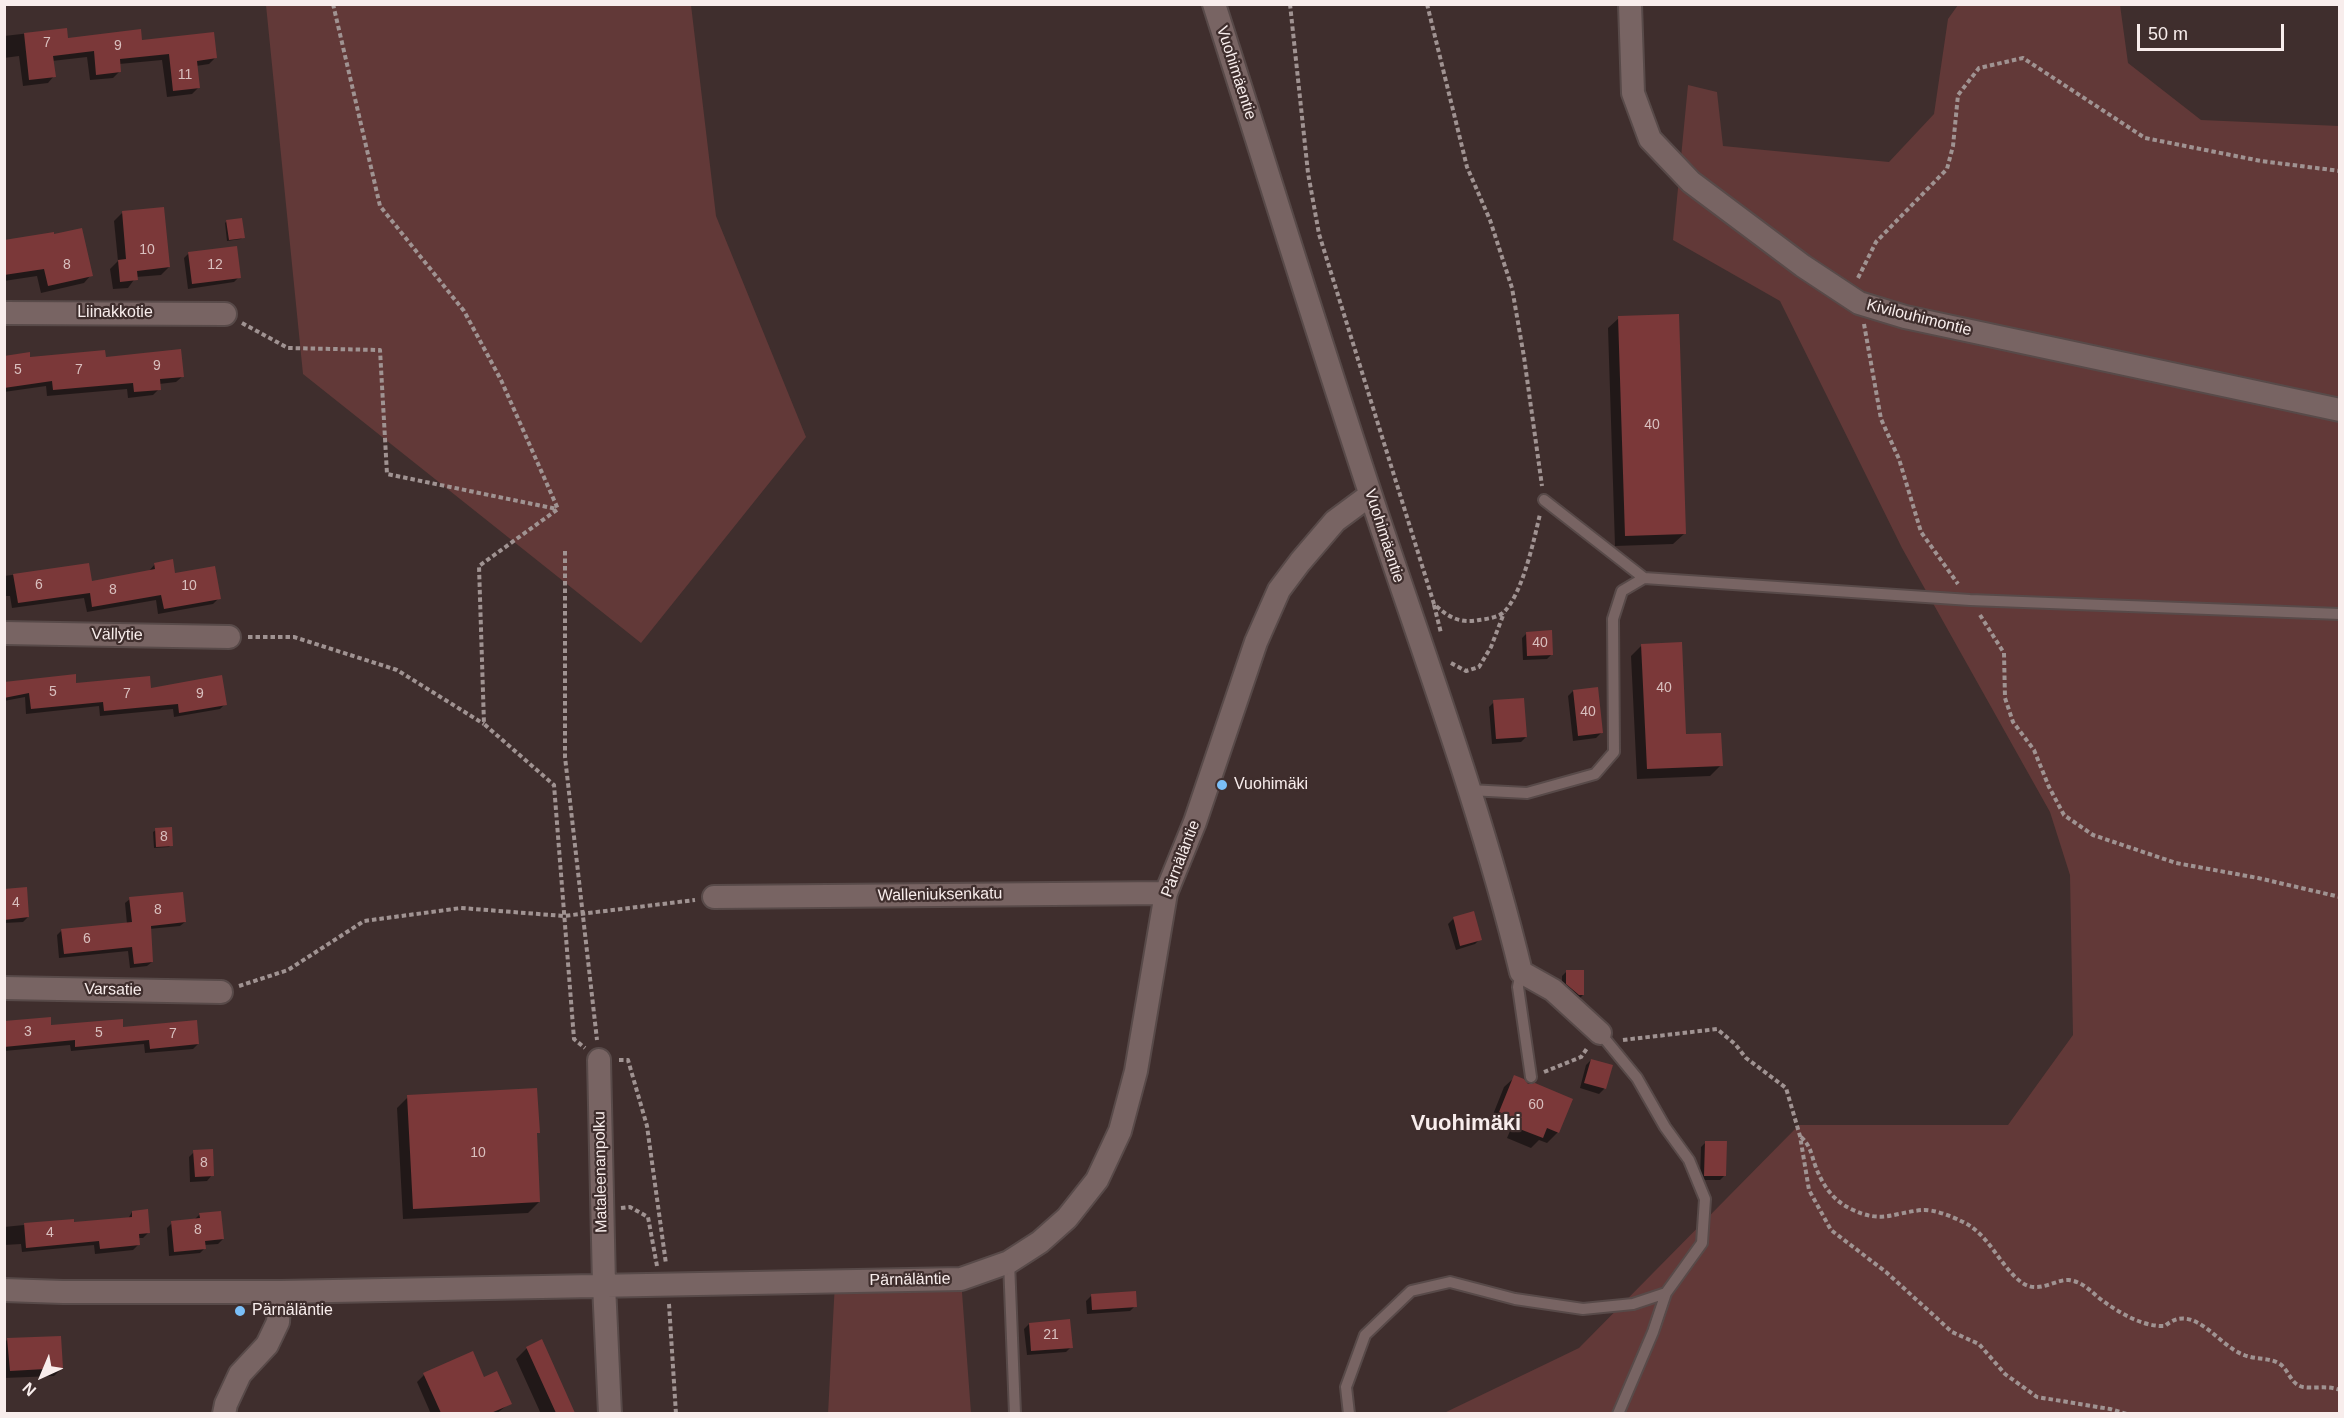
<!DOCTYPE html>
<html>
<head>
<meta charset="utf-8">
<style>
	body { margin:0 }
	#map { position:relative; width:2344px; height:1418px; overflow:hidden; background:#3f2e2d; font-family:Helvetica,sans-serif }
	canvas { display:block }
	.frame { position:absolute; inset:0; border:6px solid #f8edec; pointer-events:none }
	.north { position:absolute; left:12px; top:1346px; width:60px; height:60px; -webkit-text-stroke:4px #3f2e2d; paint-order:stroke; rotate:224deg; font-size:16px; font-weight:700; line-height:24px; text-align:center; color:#f8edec }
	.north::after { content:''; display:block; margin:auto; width:21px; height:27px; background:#f8edec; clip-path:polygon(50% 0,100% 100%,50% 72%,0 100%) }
	.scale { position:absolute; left:2137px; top:24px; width:147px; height:27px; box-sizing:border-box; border:3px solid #f8edec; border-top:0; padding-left:8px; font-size:18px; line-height:21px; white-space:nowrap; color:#f8edec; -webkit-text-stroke:4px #3f2e2d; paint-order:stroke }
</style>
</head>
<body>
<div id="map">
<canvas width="2344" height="1418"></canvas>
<div class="frame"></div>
<div class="north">N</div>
<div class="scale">50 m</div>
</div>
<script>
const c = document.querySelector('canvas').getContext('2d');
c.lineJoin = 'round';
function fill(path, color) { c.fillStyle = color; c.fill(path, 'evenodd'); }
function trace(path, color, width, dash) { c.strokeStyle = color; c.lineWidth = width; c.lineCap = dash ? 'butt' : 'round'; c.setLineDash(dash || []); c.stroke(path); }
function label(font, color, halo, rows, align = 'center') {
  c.font = font + ' Helvetica,sans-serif'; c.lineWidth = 4.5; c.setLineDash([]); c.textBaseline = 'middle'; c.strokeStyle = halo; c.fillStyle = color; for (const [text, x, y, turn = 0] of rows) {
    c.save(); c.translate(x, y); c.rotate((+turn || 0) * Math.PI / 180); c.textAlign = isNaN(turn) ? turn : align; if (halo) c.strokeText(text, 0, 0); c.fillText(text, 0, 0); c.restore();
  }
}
const green = new Path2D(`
	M266 5H691L716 216 806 437 641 643 303 374Z
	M1958 5H2120L2128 63 2201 120 2339 126V1413L1442 1414 1579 1348 1799 1125H2008L2073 1035 2070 875 2050 812 1902 548 1780 301 1673 240 1688 85 1717 92 1723 146 1889 162 1934 114 1948 19Z
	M961 1279 971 1413 828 1414 835 1282Z`);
const shadow = new Path2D(`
	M65 29 66 39 141 42 215 58 209 64 196 66 198 88 192 94 167 97 162 60 119 64 120 71 113 78 90 80 87 57 52 61 54 76 48 83 23 86 19 56 4 58V36Z
	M122 213 169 267 161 275 136 277 128 288 113 289 110 269 118 261 114 221Z
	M227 221 243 237 241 239 227 241 225 223Z
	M4 241 91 275 84 283 41 293 37 276 4 281Z
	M189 253 239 277 234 282 188 289 184 258Z
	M1619 318 1684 534 1673 544 1615 546 1608 328Z
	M4 357 104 359 183 376 176 382 159 384V389L153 395 128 398 127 389 47 396 46 386 4 392Z
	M155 564 219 598 213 604 158 614 156 600 87 612 84 598 12 608 10 596H4V576L88 565 91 582 149 571Z
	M1527 633 1552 654 1547 659 1523 660 1522 638Z
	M1642 645 1685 736 1721 765 1710 776 1637 779 1631 656Z
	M4 677 6 683 75 684 150 689 225 704 220 709 174 717 173 709 100 716 99 706 26 714 25 697 4 701Z
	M1573 691 1601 733 1596 738 1573 741 1568 696Z
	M1494 702 1526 737 1521 742 1492 744 1489 707Z
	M156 830 171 845 169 847 154 848 153 832Z
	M4 891 28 917 23 922 4 923Z
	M130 899 185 922 180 926 149 929 152 962 147 966 130 968 128 951 59 958 57 935 62 930 127 924 125 903Z
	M1453 919 1480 939 1475 944 1456 950 1448 924Z
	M1567 971 1583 995 1578 1000 1562 989V976Z
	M4 1022 50 1027 122 1028 198 1044 193 1049 145 1053 144 1044 71 1051 70 1045 4 1051Z
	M1591 1060 1611 1066 1604 1089 1599 1094 1580 1088 1586 1065Z
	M1515 1077 1558 1132 1547 1143 1539 1140 1531 1148 1507 1138 1510 1131 1490 1122 1504 1087Z
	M408 1097 538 1132 536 1135 539 1202 528 1213 403 1219 397 1108Z
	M1706 1142 1725 1175 1720 1180H1700L1701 1147Z
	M194 1152 212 1175 207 1181 190 1182 189 1157Z
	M132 1212 148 1233 143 1238H137L138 1245 133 1250 95 1254 94 1245 22 1252 21 1244 4 1245V1227L73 1220V1224L128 1219Z
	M200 1214 223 1239 218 1244 204 1245 205 1248 200 1253 169 1256 167 1228 172 1223 195 1219Z
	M1091 1296 1135 1306 1130 1311 1087 1314 1086 1301Z
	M1029 1324 1071 1347 1066 1352 1027 1355 1024 1329Z
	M8 1339 62 1368 54 1376 4 1378V1343Z
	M541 1341 574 1414H541L516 1359 527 1348Z
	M472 1353 483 1379 510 1403 496 1414H431L417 1382 424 1375Z`);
const building = new Path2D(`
	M67 28 68 38 141 29 142 40 214 32 217 58 197 61 200 88 173 91 169 54 120 59 121 72 96 75 94 51 53 56 56 77 29 80 24 33Z
	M164 207 170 267 137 271 138 280 120 282 118 260 126 259 122 211Z
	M242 218 245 238 229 240 226 220Z
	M82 228 93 276 48 286 44 269 4 275V240L54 232V234Z
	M237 246 241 278 192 284 188 252Z
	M1679 314 1686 534 1625 536 1618 316Z
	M181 349 184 377 160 379 161 390 134 392 133 383 53 390 52 381 4 388V356L30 352V357L105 350 106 357Z
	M173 559 175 573 215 566 221 599 164 609 161 595 92 607 90 593 18 603 13 574 89 563 92 581 155 569 154 563Z
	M1552 630 1553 655 1527 656 1526 632Z
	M1682 642 1686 734 1721 733 1723 766 1647 769 1641 644Z
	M76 674V683L150 676 151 688 222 675 227 705 179 713 178 704 104 711 103 702 31 709 29 693 4 698V682Z
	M1598 687 1603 733 1578 736 1573 690Z
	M1524 698 1527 737 1496 739 1493 700Z
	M172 827 173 846 156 847 155 828Z
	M27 887 29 917 4 920V889Z
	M183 892 186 922 151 926 153 962 134 964 132 947 64 954 61 929 132 922 129 897Z
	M1474 911 1482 940 1460 946 1453 917Z
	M1566 970H1584V995H1579L1566 984Z
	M51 1017V1025L123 1019V1027L197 1020 199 1044 150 1049 149 1040 75 1047V1040L4 1047V1021Z
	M1591 1059 1613 1065 1606 1089 1584 1083Z
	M1514 1075 1524 1079 1528 1084 1535 1083 1573 1099 1559 1133 1547 1128 1543 1138 1517 1128 1520 1120 1499 1112Z
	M537 1088 540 1133H537L540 1202 413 1209 407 1095Z
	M1705 1141H1727L1726 1176H1704Z
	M213 1149 214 1176 195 1177 193 1150Z
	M148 1209 150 1233 139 1234 140 1245 100 1249 99 1241 26 1248 24 1223 74 1219V1222L132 1217V1211Z
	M221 1211 224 1239 205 1241 206 1249 174 1252 171 1221 200 1218 199 1213Z
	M1136 1291 1137 1307 1092 1310 1091 1294Z
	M1070 1319 1073 1348 1031 1351 1029 1323Z
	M61 1336 63 1368 10 1371 7 1338Z
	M542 1339 575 1413H556L526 1347Z
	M473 1351 484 1377 497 1371 512 1404 491 1413H441L423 1373Z`);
const path = new Path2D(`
	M333 4 380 206 464 311 501 380 558 509 479 566 484 724 554 785 574 1039 585 1048
	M1290 4 1308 173 1319 234 1434 604C1448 617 1460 624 1479 620 1487 619 1500 617 1505 611 1523 591 1534 540 1540 514
	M1427 4 1467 167 1490 220 1512 288 1524 357 1542 486
	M1858 278 1876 242 1947 169 1953 146 1958 95 1979 68 2023 58 2145 138 2261 161 2340 171
	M242 323 288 348 380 350 387 474 557 509
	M1864 324 1881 419 1899 459 1921 532 1958 584
	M565 551V757L597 1040
	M1434 605 1441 633
	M1980 615 2004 653 2005 698 2013 722 2034 750 2049 787 2064 815 2093 835 2176 863 2258 878 2340 897
	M248 637H294L397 670 484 724
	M1451 663 1466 671 1479 667 1491 647 1504 613
	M239 986 288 970 364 921 461 908 564 916 695 900
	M1623 1040 1717 1029 1735 1044 1746 1058 1786 1088 1800 1136 1809 1190 1831 1230 1886 1272 1952 1332 1979 1344 2005 1374 2037 1397 2110 1409 2127 1414
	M619 1060H628L647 1126 666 1264
	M1544 1072 1581 1057 1588 1047
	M1801 1137C1810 1145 1811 1153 1815 1165 1822 1184 1832 1200 1851 1209 1882 1224 1892 1213 1922 1210 1933 1209 1951 1216 1961 1221 1989 1233 1998 1264 2021 1282 2038 1295 2055 1279 2069 1280 2084 1282 2092 1293 2103 1301 2121 1314 2144 1327 2165 1326 2194 1301 2218 1346 2244 1355 2256 1360 2269 1357 2280 1364 2289 1370 2290 1384 2303 1387 2315 1389 2327 1385 2340 1390
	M621 1208 630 1207 648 1217 657 1266
	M669 1304 676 1414`);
const service = new Path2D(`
	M1544 500 1644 578
	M1469 790 1527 793 1595 774 1614 752 1613 619 1622 591 1644 578 1970 600 2340 614
	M1521 972 1518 987 1531 1077
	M1600 1033 1637 1078 1665 1127 1689 1160 1705 1199 1702 1243 1666 1293 1653 1332 1618 1414
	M1009 1262 1015 1414
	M1349 1414 1346 1387 1365 1335 1411 1291 1450 1282 1515 1299 1583 1309 1633 1304 1666 1293`);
const minor = new Path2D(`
	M1214 4C1269 176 1322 349 1379 520 1429 669 1484 819 1521 972L1553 990 1600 1033
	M1630 4 1633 93 1650 139 1691 182 1803 266 1859 303 1905 317 2340 410
	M4 313 225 314
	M4 633 229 637
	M714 897 1166 893
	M4 988 221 992
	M599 1060 604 1285 610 1414
	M4 1290 63 1292H280L961 1279 1009 1262 1040 1242 1067 1218 1097 1180 1120 1131 1136 1071 1166 893 1195 822 1256 642 1279 590 1300 562 1335 521 1370 495
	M224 1414 226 1404 240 1374 267 1345 278 1322 280 1292`);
const markers = [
	[1222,785,6,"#7abff8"],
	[240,1311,6,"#7abff8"]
];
const numberNames = [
	["7",47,43],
	["9",118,46],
	["11",185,75],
	["10",147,250],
	["8",67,265],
	["12",215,265],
	["9",157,366],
	["5",18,370],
	["7",79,370],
	["40",1652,425],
	["6",39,585],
	["10",189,586],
	["8",113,590],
	["40",1540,643],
	["40",1664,688],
	["5",53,692],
	["7",127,694],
	["9",200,694],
	["40",1588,712],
	["8",164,837],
	["4",16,903],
	["8",158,910],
	["6",87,939],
	["3",28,1032],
	["5",99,1033],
	["7",173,1034],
	["60",1536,1105],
	["10",478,1153],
	["8",204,1163],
	["8",198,1230],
	["4",50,1233],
	["21",1051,1335]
];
const streetNames = [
	["Vuohimäentie",1236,73,72],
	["Liinakkotie",115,313],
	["Kivilouhimontie",1919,318,14],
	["Vuohimäentie",1384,536,72],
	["Vällytie",117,635,1],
	["Pärnäläntie",1181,859,-69],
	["Walleniuksenkatu",940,895,-1],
	["Varsatie",113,990,1],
	["Mataleenanpolku",601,1172,-91],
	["Pärnäläntie",910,1280,-1]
];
const poiNames = [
	["Vuohimäki",1234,785],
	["Pärnäläntie",252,1311]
];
const districtNames = [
	["Vuohimäki",1466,1124]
];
fill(green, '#623938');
fill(shadow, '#0007');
fill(building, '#7b3839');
trace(service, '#584a49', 14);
trace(minor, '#584a49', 26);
trace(path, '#a09392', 4, [4.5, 3]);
trace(service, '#786463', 10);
trace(minor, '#786463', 22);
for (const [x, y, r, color] of markers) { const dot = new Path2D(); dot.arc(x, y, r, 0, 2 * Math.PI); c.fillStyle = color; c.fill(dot); trace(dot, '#3f2e2d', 2); }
label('14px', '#d9c0bf', null, numberNames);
label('16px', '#f8edec', '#3f2e2d', streetNames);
label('16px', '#f8edec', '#3f2e2d', poiNames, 'left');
label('bold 22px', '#f8edec', '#3f2e2d', districtNames);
</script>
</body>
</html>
